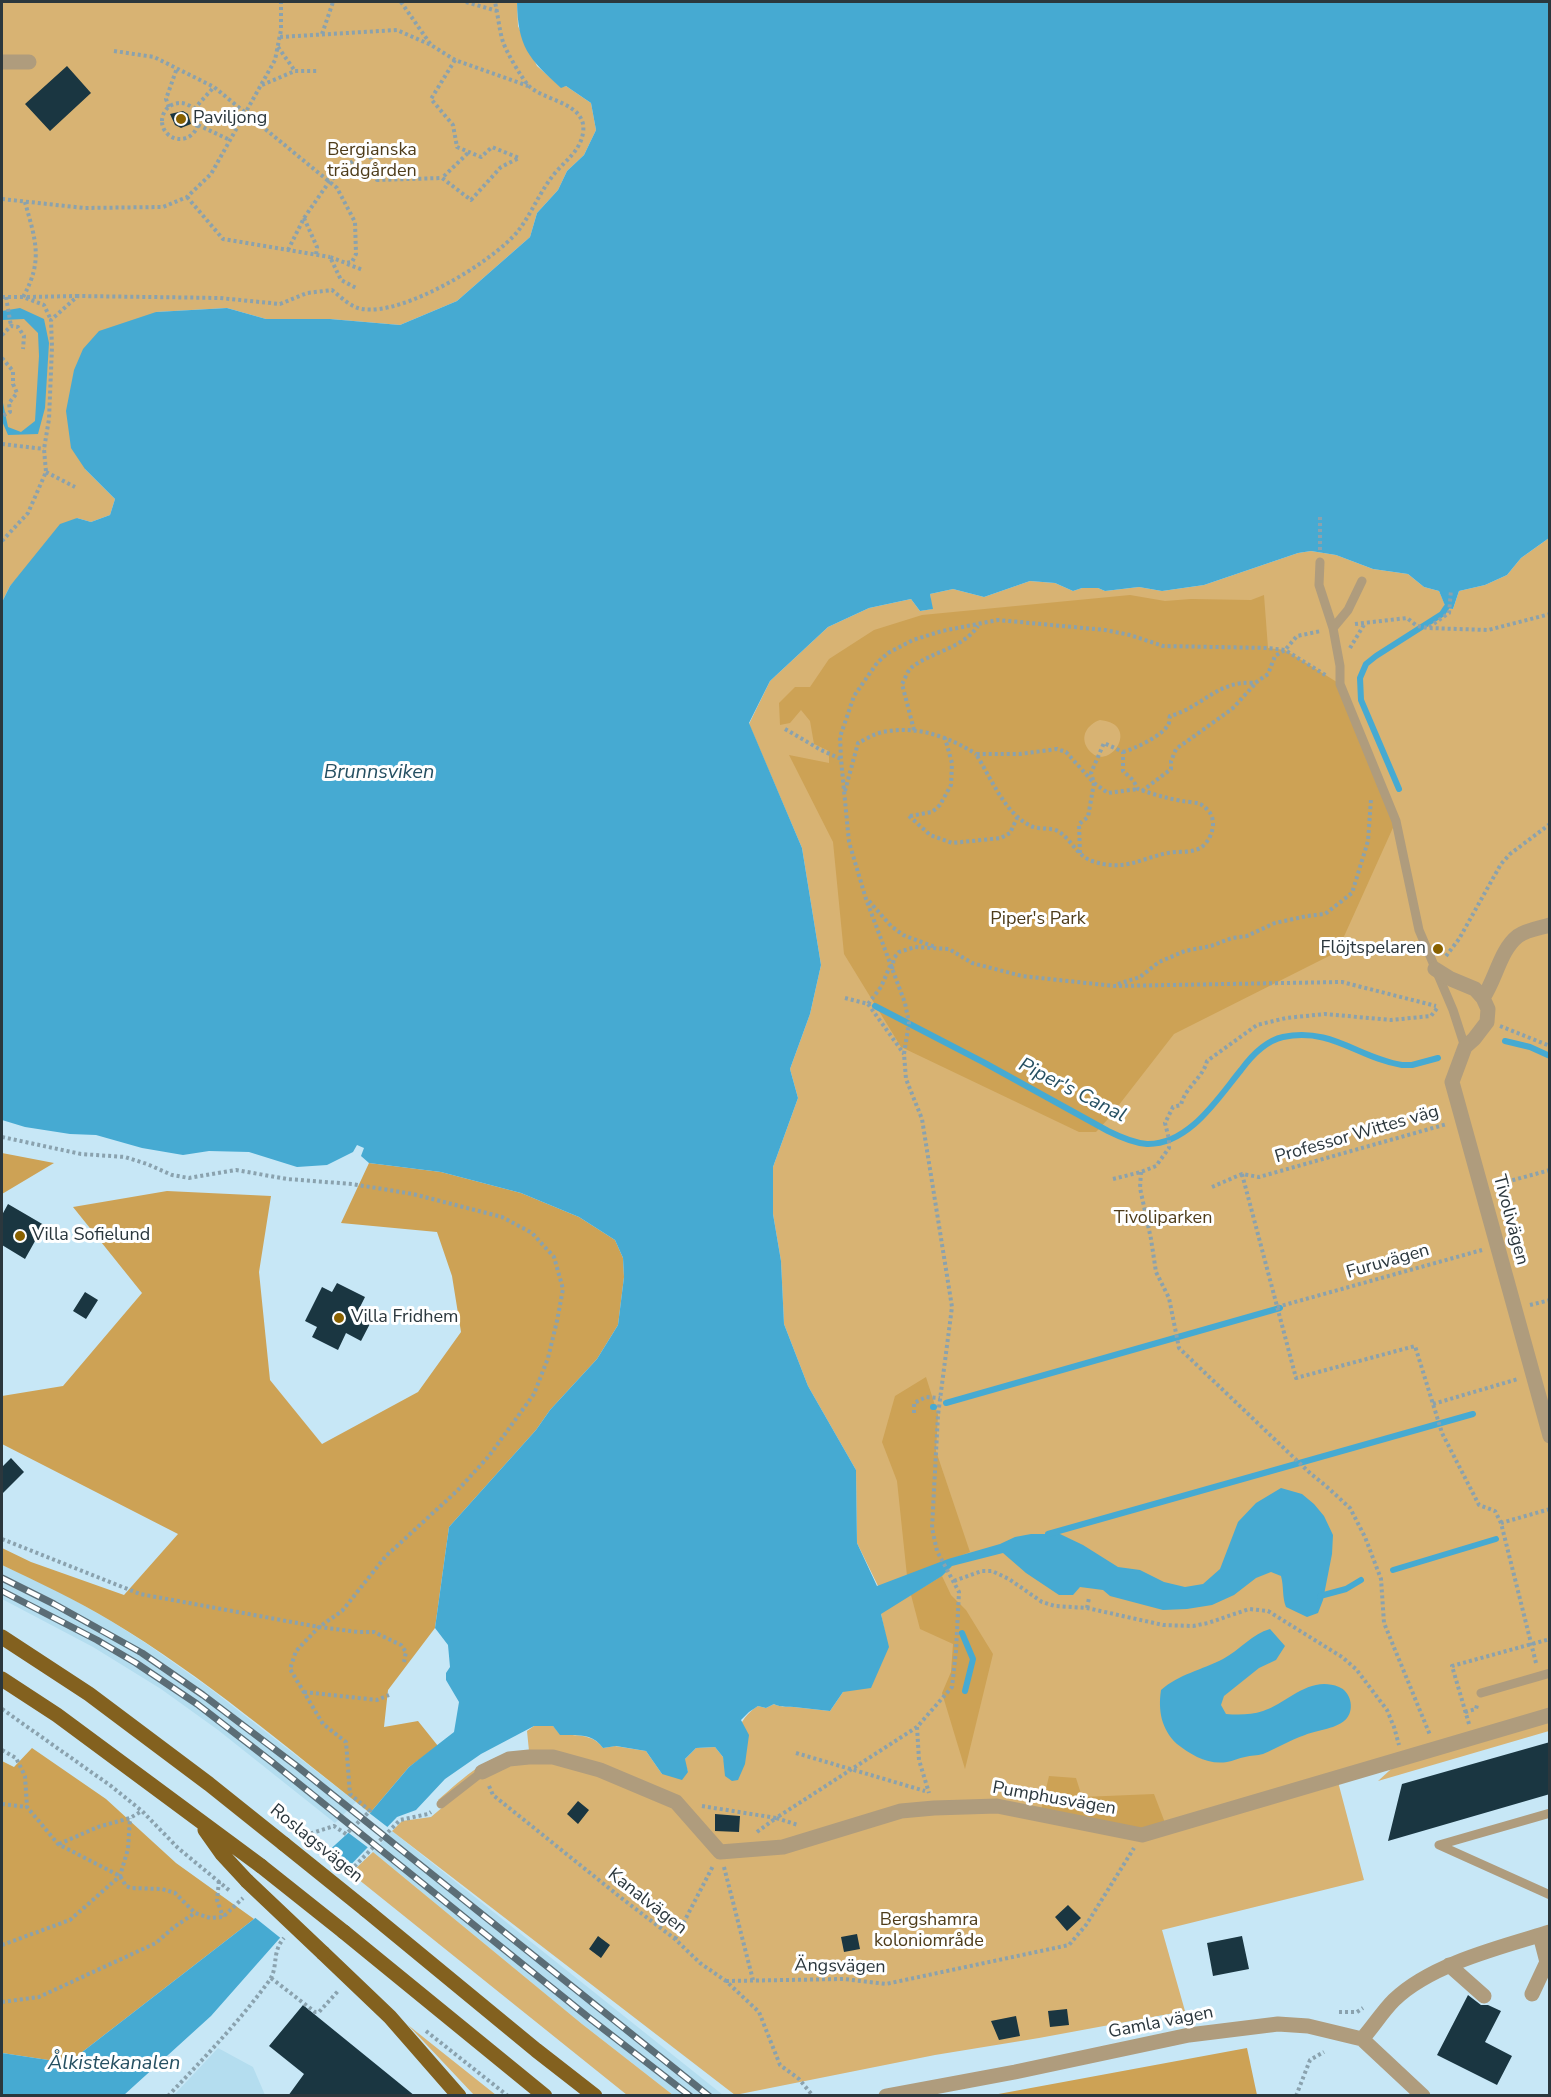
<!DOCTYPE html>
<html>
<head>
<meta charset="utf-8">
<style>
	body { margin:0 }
	#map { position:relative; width:1551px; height:2097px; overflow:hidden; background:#c7e7f6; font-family:"Nunito Sans",sans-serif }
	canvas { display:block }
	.frame { position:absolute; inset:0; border:3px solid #2b373d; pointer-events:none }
</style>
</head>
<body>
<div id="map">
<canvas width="1551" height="2097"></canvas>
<div class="frame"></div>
</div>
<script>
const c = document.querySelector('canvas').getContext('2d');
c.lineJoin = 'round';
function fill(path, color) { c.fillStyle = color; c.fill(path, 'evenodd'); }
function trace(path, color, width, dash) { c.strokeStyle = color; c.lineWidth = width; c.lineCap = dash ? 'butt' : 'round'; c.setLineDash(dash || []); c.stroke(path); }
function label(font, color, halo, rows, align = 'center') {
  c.font = font + ' "Nunito Sans",sans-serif'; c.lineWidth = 6; c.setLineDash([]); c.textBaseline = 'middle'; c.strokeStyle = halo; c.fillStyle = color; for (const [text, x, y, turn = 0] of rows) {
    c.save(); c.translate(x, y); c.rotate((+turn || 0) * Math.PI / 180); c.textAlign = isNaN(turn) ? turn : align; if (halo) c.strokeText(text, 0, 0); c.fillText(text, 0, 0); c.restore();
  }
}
const built = new Path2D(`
	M2 1565 60 1592 111 1621 147 1644 208 1687 356 1802 335 1823 218 1730 161 1689 93 1647 2 1599Z
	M392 1831 723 2095H673L582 2024 373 1852Z
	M218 2048 253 2067 265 2095H174Z`);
const green = new Path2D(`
	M2 2H517L518 26 537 66 561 87 566 86 591 103 596 130 584 155 567 171 558 190 537 213 530 237 457 301 400 325 330 319H266L227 308 156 312 85 469 115 499 110 515 91 522 77 518 10 586 2 602Z
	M1549 538V1731L1378 1781 1401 1760 1337 1778 1364 1880 1162 1930 1185 2011 1039 2038 935 2055 735 2095 392 1831 402 1821 431 1817 444 1806 438 1800C465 1777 491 1750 529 1751L527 1731 534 1726H553L561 1735C577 1735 593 1734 603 1748L615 1746 646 1751 662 1774 688 1772 684 1760 696 1748 715 1747 723 1757 726 1769C733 1746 736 1719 758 1706L766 1708 774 1704C782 1708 786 1706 794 1707 806 1708 818 1710 830 1711L843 1692 888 1647 881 1614 878 1586 857 1543 856 1470 808 1386 784 1324 781 1261 773 1214V1167L798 1098 790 1069 810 1014 821 965 802 848 749 724 770 681 828 627 869 608 911 599 920 611 932 609 930 594 953 589 984 597 1030 581 1055 583 1073 591 1082 588H1098L1105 591 1139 587 1162 591 1204 585 1298 553 1311 551 1336 555 1373 569 1408 574 1424 587 1439 591 1446 607 1453 609 1459 591 1485 585 1507 575 1521 558Z
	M373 1852 582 2024 673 2095H627L353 1875 354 1870Z
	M408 2025 496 2095H474Z`);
const forest = new Path2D(`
	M1130 595 1165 601 1191 599 1251 600 1264 595 1268 648 1285 650 1340 684 1396 821 1337 952 1174 1034 1108 1119 1096 1132H1079L901 1047 844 954 833 842 789 755 829 763V751L814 744 810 721 801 710 790 723 780 725 779 703 795 687H810L829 659 874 630 922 615ZM1100 720C1143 724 1108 776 1088 749 1079 736 1088 724 1100 720Z
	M2 1153 54 1163 2 1194Z
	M369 1163 441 1172 521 1193 579 1217 615 1240 623 1258 624 1277 618 1325 597 1359 550 1410 536 1430 449 1527 435 1628 388 1690 384 1727 418 1721 438 1746 409 1767 370 1813C286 1747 203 1676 111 1621 76 1600 38 1582 2 1565V1548L31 1562 124 1595 178 1534 2 1444V1396L63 1386 142 1293 73 1207 167 1191 271 1196 259 1272 270 1380 322 1444 418 1392 461 1332 452 1276 437 1232 341 1223Z
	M926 1377 938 1415 936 1451 970 1552 907 1576 897 1481 882 1442 895 1396Z
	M942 1576 951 1595 966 1610 993 1654 965 1769 942 1693 951 1672 953 1644 920 1629 911 1595Z
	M32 1748 106 1799 176 1863 254 1919 68 2063 2 2053V1761L14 1767Z
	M1049 1776 1076 1778 1082 1797 1154 1794 1167 1828 1142 1835 1040 1815Z
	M1247 2048 1257 2095H993Z`);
const water = new Path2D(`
	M517 2H1549V538L1521 558 1507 575 1485 585 1459 591 1453 609 1446 608 1439 591 1424 587 1408 574 1373 569 1336 555 1311 551 1298 553 1204 585 1162 591 1139 587 1105 591 1098 588H1082L1073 591 1055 583 1030 581 984 597 953 589 930 594 933 609 920 611 911 599 869 608 828 627 770 681 749 723 802 848 821 965 810 1014 790 1069 798 1098 773 1167V1214L781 1261 784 1324 808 1386 856 1470 857 1543 877 1586 948 1559 1000 1544 1015 1537 1031 1534H1060L1083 1545 1118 1567 1140 1570 1164 1582 1185 1587 1203 1584 1220 1569 1238 1522 1256 1503 1281 1488 1302 1494 1314 1504 1324 1516 1333 1535 1332 1554 1323 1600 1318 1613 1307 1617 1286 1607C1282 1597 1284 1587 1281 1576L1271 1572 1256 1578 1234 1595 1212 1605 1187 1609 1163 1610 1110 1596 1103 1590 1080 1587 1073 1595H1059L1026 1573 1003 1553 952 1566 942 1576 881 1614 889 1647 871 1688 843 1692 830 1711C818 1710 806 1708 794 1707 786 1706 782 1708 774 1704L766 1708 758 1706 749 1712 741 1720 749 1735 745 1764 738 1780 732 1781 725 1776 723 1757 715 1747 696 1748 685 1759 688 1772 682 1780 662 1774 646 1751 616 1746 603 1748C593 1733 577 1735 560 1735L553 1726H534L481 1754 445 1779 416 1810 397 1817 279 1939 211 2016 124 2095H2V2053L68 2063 254 1919 370 1813 409 1767 454 1732 459 1702 446 1680V1673L450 1667 448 1645 435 1628 449 1527 536 1430 550 1410 597 1359 618 1325 624 1277 623 1258 615 1240 579 1217 521 1193 441 1172 369 1163 361 1156 364 1148 357 1145 353 1152 327 1165 297 1167 249 1152 209 1151 183 1155 142 1148 96 1135 70 1134 25 1127 2 1120V602L10 586 60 524 77 518 91 522 110 515 115 499 85 469 71 448 66 411 74 370 83 349 99 331 156 312 227 308 266 319H330L400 325 457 301 530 237 537 213 558 190 567 171 584 155 596 130 591 103 566 86 561 88C528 58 518 47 517 2Z
	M20 308 44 319 49 343 45 408 38 434 8 435 2 421V398L8 427 21 432 35 421 39 356 38 333 24 319 2 320V311Z
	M1270 1629 1285 1646 1276 1660 1259 1668 1224 1696 1221 1705 1226 1714C1238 1715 1251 1715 1263 1711 1288 1703 1309 1675 1339 1687 1350 1691 1355 1708 1347 1718 1338 1729 1317 1730 1305 1735 1290 1740 1277 1748 1263 1754 1257 1756 1251 1755 1245 1757 1239 1758 1233 1761 1227 1762 1208 1765 1191 1755 1177 1744 1161 1729 1158 1710 1161 1690 1179 1674 1202 1670 1223 1659 1240 1650 1252 1634 1270 1629Z`);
const pier = new Path2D(`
	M368 1812 390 1829 370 1849 346 1831Z
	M322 1853 347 1873 283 1940 253 1916Z`);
const stream = new Path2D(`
	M1399 789 1361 700 1360 678 1366 664 1376 656 1442 614 1446 608
	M875 1006 983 1062 1108 1131C1120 1137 1133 1143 1147 1144 1189 1145 1218 1098 1241 1070 1252 1055 1265 1041 1283 1037 1332 1027 1358 1058 1402 1065H1412L1438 1058
	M1505 1041 1530 1047 1550 1056
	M946 1403 1280 1308
	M933 1407H934
	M1048 1534 1473 1414
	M1393 1570 1496 1539
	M1320 1596 1346 1589 1361 1580
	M962 1633 973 1659 965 1691`);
const building = new Path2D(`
	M67 66 91 93 50 131 25 104Z
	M183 111 188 114 191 124 181 128 175 125 170 114Z
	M8 1204 44 1225 25 1259 2 1245V1215Z
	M337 1283 365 1297 359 1309 374 1316 361 1341 346 1333 338 1350 312 1337 317 1327 305 1321 322 1287 332 1292Z
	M85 1292 98 1300 86 1319 73 1311Z
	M11 1458 24 1472 2 1494V1467Z
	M1550 1742V1794L1388 1841 1402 1784Z
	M578 1801 589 1810 578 1824 567 1814Z
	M715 1814 740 1816 739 1832 715 1831Z
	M1068 1905 1081 1918 1067 1931 1055 1917Z
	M857 1934 860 1949 844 1952 841 1937Z
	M598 1936 610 1945 601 1958 589 1949Z
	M1242 1936 1249 1969 1213 1976 1207 1943Z
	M1468 1995 1481 2005H1488L1501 2011 1485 2042 1512 2056 1497 2085 1437 2055Z
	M303 2005 415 2096H288L304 2074 269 2046Z
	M1067 2009 1069 2025 1050 2027 1048 2011Z
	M1016 2016 1020 2036 999 2040 991 2021Z`);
const path = new Path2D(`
	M401 2 431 45 455 60 528 86
	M466 2 497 11
	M322 34 333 2
	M280 37 397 30 431 45
	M278 47 295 71
	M114 51 154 57 214 87 337 188 355 222 356 254 352 262 346 263 330 257 341 280 358 289
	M455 60 431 99 453 125 457 147 481 157 492 147 519 158 501 167 471 200 442 178 469 152
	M262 85 295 71H317
	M162 121a18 18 0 1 1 36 0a18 18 0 1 1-36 0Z
	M169 107 166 99 177 68
	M194 109 214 87
	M198 125 230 140
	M187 197 223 239 330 257
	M2 199 84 208 163 207 187 197 211 174 275 60 281 30V2
	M304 218 317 247 316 255
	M288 250 304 218 329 182 362 153 371 158 377 180 442 178
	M347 264 363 270
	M2 297H23L44 305 51 320
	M6 297 11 326
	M23 297C44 260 35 239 25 202
	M27 297 78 296
	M2 335 11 326 18 327 24 336 23 349
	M2 358 13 371V384L17 393 9 403 10 412 2 416
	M2 444 44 449
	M46 472 75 487
	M2 541 28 513 46 472 44 449 49 419 52 347 51 320 78 296 220 298 280 304 307 293 332 290C341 297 350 307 362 309 403 316 493 262 518 231 532 213 540 191 555 173 566 160 580 151 583 133 588 102 542 101 528 85 521 77 507 53 503 42 499 29 498 15 495 2
	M1320 550V517
	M1355 624 1407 618 1417 626 1428 628 1488 630 1550 614
	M1429 627 1449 613 1451 590
	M1350 648 1365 623
	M785 729 821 750 841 759
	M914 730 902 684C905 679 907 671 912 667 933 651 962 649 978 626
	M1123 752C1134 749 1162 736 1168 725 1170 722 1169 719 1170 716 1203 707 1217 680 1255 683L1268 674 1275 656 1285 650 1297 636 1321 631
	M845 791 858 743C864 740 872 735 879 733 913 724 948 736 976 754
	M1142 791 1171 769V761L1176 749 1232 709 1255 684
	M909 816 930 835 952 843 1001 838 1010 833 1017 818
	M910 816 932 812 940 805 951 785 952 763 945 738
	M1080 853 1079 824 1088 817 1094 783 1091 773 1104 743 1123 752V771L1133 780 1138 789C1152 794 1166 798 1182 801 1187 802 1195 802 1200 804 1203 805 1208 810 1210 813 1218 825 1209 847 1195 850 1187 853 1176 851 1168 853 1138 859 1125 872 1092 861 1077 856 1071 839 1058 831 1050 827 1039 830 1031 826 1005 814 991 778 976 754H1020L1057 749 1066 752 1094 783 1108 793 1138 789
	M869 901 891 926 903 935 935 947
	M1446 956 1459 939 1501 864 1510 854 1550 824
	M892 969 894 958 899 952 915 947 949 949 972 963 1022 976 1114 986 1342 982 1436 1006
	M1118 984 1140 977 1159 962 1185 951 1211 946 1232 938 1247 936 1275 923 1307 916 1325 914 1352 893 1368 841 1371 799
	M845 998 868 1004 881 987 890 966
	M868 1004 904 1054
	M1500 1026 1550 1046
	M2 1137 81 1154 125 1157 147 1164 172 1175 189 1178 236 1170 287 1179 352 1184 413 1194 502 1217 532 1233 554 1257 563 1289 557 1321 548 1358 534 1394 489 1456 457 1491 386 1556 342 1611 319 1627 296 1651 290 1669 323 1724 346 1742 350 1794 370 1811 346 1834 334 1826 312 1833 305 1839
	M1141 1172 1140 1188 1151 1239 1156 1272 1169 1298 1179 1348 1311 1474 1326 1486 1350 1508 1365 1537 1381 1579 1384 1623 1430 1735
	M1242 1174 1296 1378 1415 1346 1442 1433 1479 1505 1495 1511 1501 1523
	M1113 1179 1141 1172 1156 1166 1169 1148V1139L1165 1123 1173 1107 1181 1105C1185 1087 1203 1078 1207 1061L1257 1025 1286 1018 1325 1014 1391 1020 1431 1016 1438 1007
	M1495 1185 1550 1170
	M1212 1187 1242 1174 1259 1177 1447 1124
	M1530 1305 1550 1300
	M1277 1307 1482 1250
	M1433 1404 1518 1379
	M914 1413V1403L926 1397 940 1398
	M2 1539 140 1594 319 1627 358 1632H374L401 1645 406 1652 404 1662
	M954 1581 982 1571H992L1009 1579 1042 1602 1055 1606 1087 1608 1163 1625 1193 1626 1208 1623 1249 1609 1268 1611 1342 1657 1356 1669 1387 1710 1394 1727 1399 1745
	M1087 1608 1089 1598
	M1536 1663 1501 1523 1550 1509
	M304 1692 377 1700 389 1695
	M2 1709 111 1786 142 1811 178 1848 230 1891
	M1465 1712 1476 1709 1477 1705
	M1469 1724 1452 1666 1550 1639
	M917 1727 919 1760 929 1793
	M2 1750 16 1758 25 1776 27 1807 58 1844 120 1876 126 1886 131 1888 162 1889 175 1893 195 1913 210 1918 223 1917 243 1898
	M796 1753 925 1791
	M489 1786 493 1795 620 1897 675 1939 700 1963 726 1981 759 2012 780 2065 799 2079 813 2096
	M2 1804 27 1807
	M702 1806 776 1818 917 1727 952 1687 956 1651 959 1592 937 1551 932 1528 938 1415 952 1307 922 1119 906 1079 904 1054 909 1023 905 1003 866 899 849 842 841 759 840 737 854 696 877 663 888 653 913 640 942 631 998 620 1105 630 1130 635 1163 646 1268 648 1285 650 1327 676
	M757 1832 776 1818 798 1825
	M59 1844 98 1827 130 1818 142 1811
	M724 1867 753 1980
	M346 1875 400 1820 428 1814 431 1812
	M219 1881 217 1900 223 1917
	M675 1939 713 1866
	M2 1945 70 1920 120 1876 128 1849 130 1818
	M271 1978 315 2012H319L339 1990
	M726 1981 844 1979 886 1984 1069 1945 1086 1925 1134 1848
	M2 2002 39 1997 156 1943 174 1927 195 1913
	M1339 2012H1357L1363 2008
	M426 2031 508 2096
	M168 2096C204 2058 238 2023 269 1981 279 1967 271 1953 284 1938
	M1296 2096 1310 2060 1324 2052
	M1469 2096H1472`);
const lane = new Path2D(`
	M1320 562 1319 585 1333 628 1340 666V684L1396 821 1419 930 1453 1010 1465 1047
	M1333 628 1348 610 1362 581
	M1481 1693 1550 1673
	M441 1804 482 1772
	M1550 1813 1439 1845 1550 1895`);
const street = new Path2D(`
	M2 62H29
	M1435 969 1451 979 1475 989 1483 998 1488 1009 1487 1022 1474 1039 1465 1047 1452 1082 1550 1436
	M1483 998C1496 979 1500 950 1518 936 1526 930 1540 928 1550 925
	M482 1772 509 1759 529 1757H553L600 1770 676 1802 720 1852 783 1847 901 1811 934 1808 997 1806 1142 1835 1550 1715
	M1449 1965 1484 1996
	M1532 1994 1547 1962 1540 1935
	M1362 2039C1373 2027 1382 2012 1394 2000 1431 1964 1501 1947 1550 1932
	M886 2096 1015 2072 1189 2035 1278 2024 1308 2026 1362 2039 1423 2096`);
const primary = new Path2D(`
	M2 1637 89 1694 209 1784 284 1844
	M2 1679 57 1715 261 1866
	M205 1830 222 1854 247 1881
	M366 1910 536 2050 595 2096
	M344 1932 545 2096
	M323 1953 390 2017 459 2096`);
const rail = new Path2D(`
	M2 1578 54 1604 142 1653 203 1695 298 1767 709 2096
	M2 1591 97 1640 136 1663 197 1704 272 1762 588 2017 690 2096`);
const primaryBridge = new Path2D(`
	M284 1844 366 1910
	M261 1866 344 1932
	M247 1881 323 1953`);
const markers = [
	[181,119,6,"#896100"],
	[1438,949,6,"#896100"],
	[20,1236,6,"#896100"],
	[339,1318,6,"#896100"]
];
const poiNames = [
	["Paviljong",193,119],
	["Flöjtspelaren",1426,949,"right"],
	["Villa Sofielund",32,1236],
	["Villa Fridhem",351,1318]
];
const parkNames = [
	["Bergianska",372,151],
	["trädgården",372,172],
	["Piper's Park",1038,920],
	["Tivoliparken",1163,1219],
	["Bergshamra",929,1921],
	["koloniområde",929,1942]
];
const streetNames = [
	["Professor Wittes väg",1357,1135,-16],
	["Tivolivägen",1510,1220,75],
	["Furuvägen",1388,1262,-16],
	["Pumphusvägen",1054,1799,10],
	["Roslagsvägen",316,1844,39],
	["Kanalvägen",647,1902,38],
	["Ängsvägen",840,1967,1],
	["Gamla vägen",1161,2023,-11]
];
const waterNames = [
	["Brunnsviken",379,773],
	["Piper's Canal",1072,1091,27],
	["Ålkistekanalen",114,2064]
];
fill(built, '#b4ddef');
fill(green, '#d8b373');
fill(forest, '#cda255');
fill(water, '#46aad2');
fill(pier, '#c7e7f6');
trace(stream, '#46aad2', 6);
fill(building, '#1a3641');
trace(path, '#8aa2ae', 4, [3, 3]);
trace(lane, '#af9c7d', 9);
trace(street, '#af9c7d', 15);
trace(primary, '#83611f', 15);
trace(rail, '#5b6d76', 7);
trace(rail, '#fff', 4.5, [14]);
trace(primaryBridge, '#83611f', 15);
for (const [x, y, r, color] of markers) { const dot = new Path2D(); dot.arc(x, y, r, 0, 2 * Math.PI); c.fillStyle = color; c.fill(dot); trace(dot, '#fff', 2); }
label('18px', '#2b373d', '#fff', poiNames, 'left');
label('18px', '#4e3c1a', '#fff', parkNames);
label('18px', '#2b373d', '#fff', streetNames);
label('italic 20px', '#265062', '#fff', waterNames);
</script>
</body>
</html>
